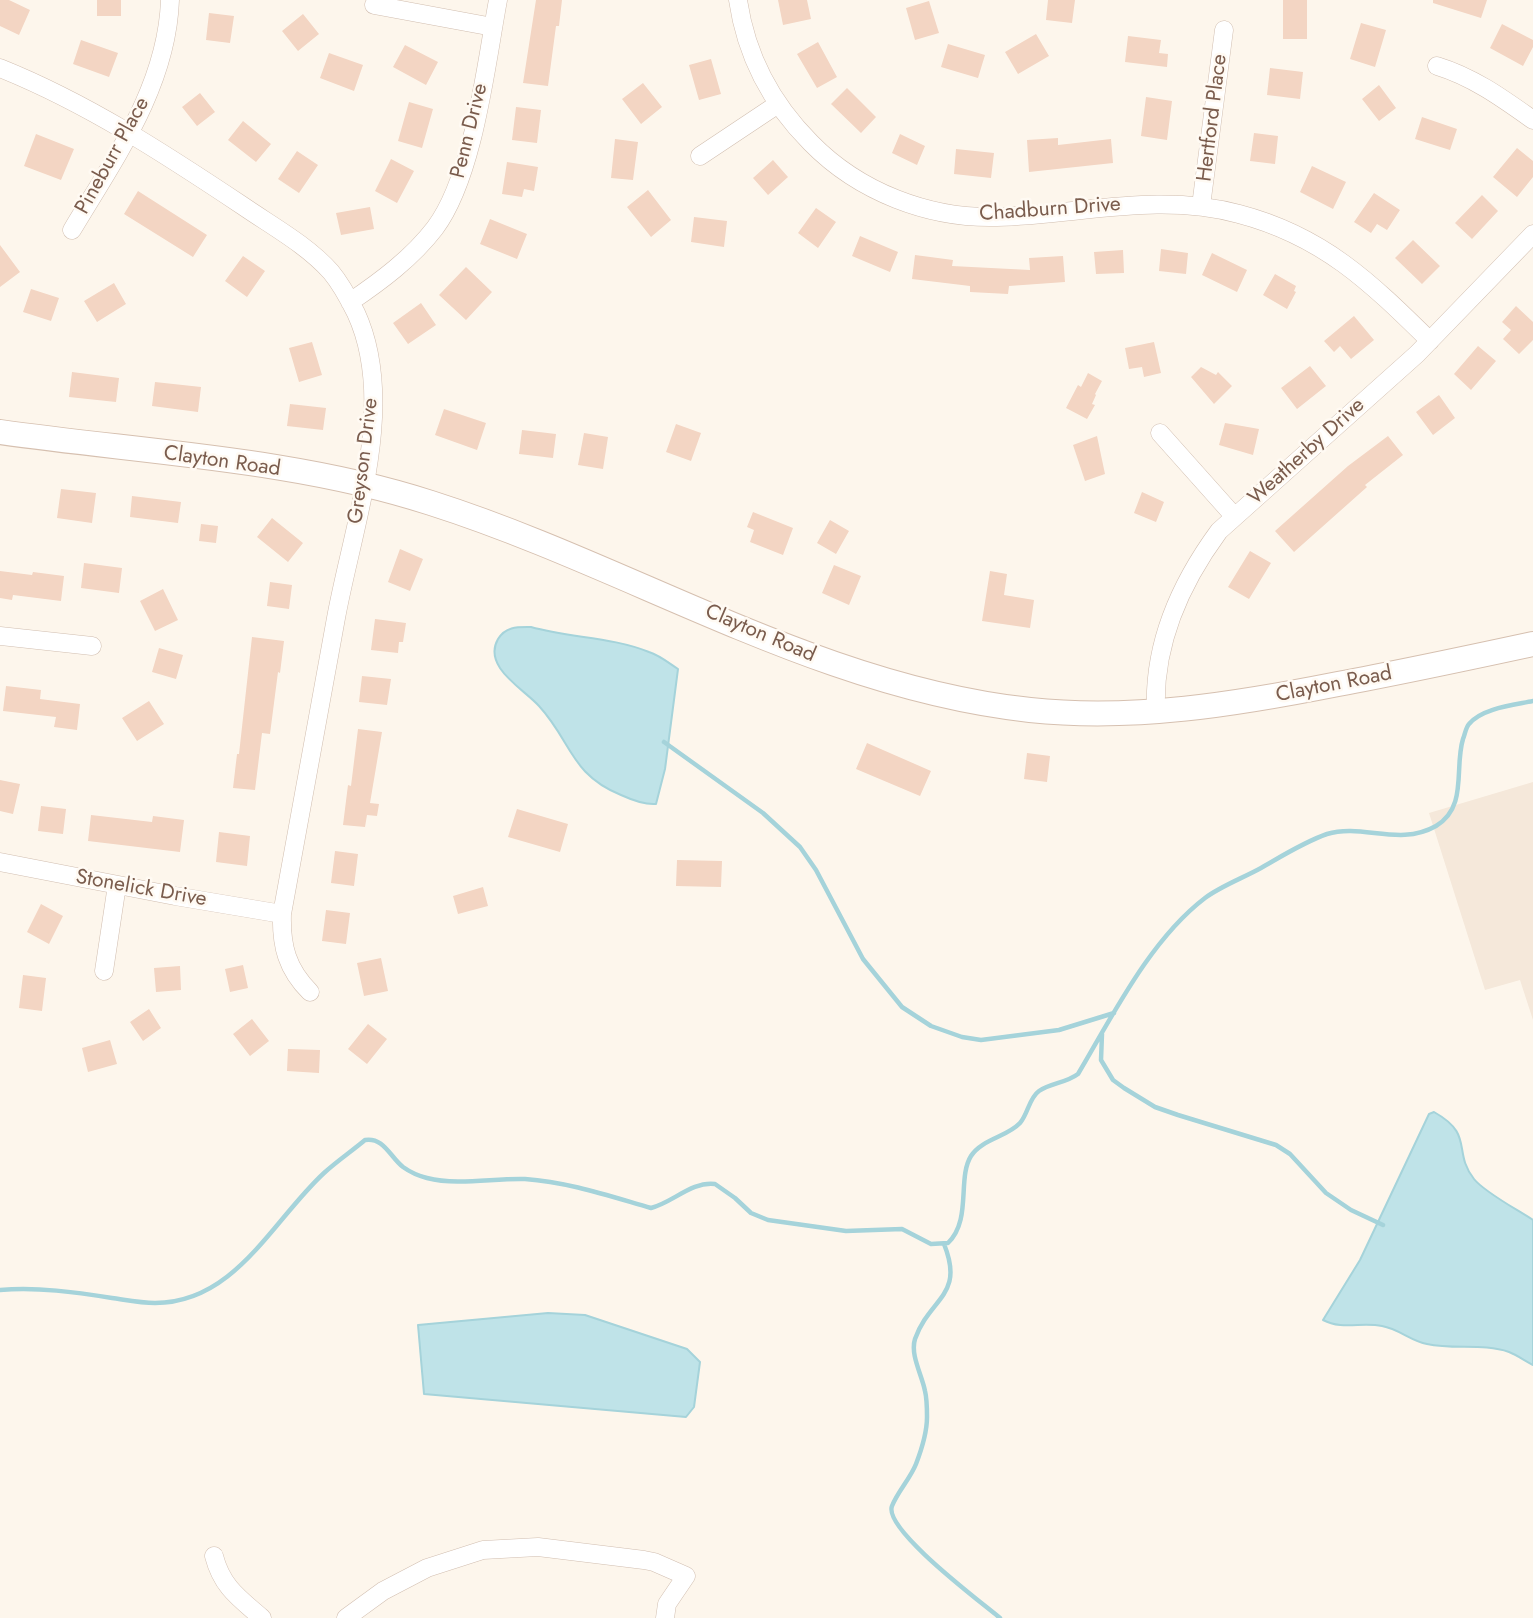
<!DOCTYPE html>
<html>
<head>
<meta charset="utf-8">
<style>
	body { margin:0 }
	canvas { display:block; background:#fdf6ec }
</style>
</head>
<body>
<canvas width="1533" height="1618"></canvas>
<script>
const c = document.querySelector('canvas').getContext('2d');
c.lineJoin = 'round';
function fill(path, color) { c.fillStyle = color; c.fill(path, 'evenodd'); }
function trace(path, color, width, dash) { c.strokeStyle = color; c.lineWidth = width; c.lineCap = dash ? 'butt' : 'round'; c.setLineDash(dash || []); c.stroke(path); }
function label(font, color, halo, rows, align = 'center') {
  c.font = font + ' Jost,sans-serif'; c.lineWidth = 5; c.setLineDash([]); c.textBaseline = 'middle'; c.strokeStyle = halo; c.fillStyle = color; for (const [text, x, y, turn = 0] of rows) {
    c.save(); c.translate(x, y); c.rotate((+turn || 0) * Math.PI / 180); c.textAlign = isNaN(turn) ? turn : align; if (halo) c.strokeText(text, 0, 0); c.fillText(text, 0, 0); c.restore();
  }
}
const residential = new Path2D(`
	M1533 782V1020L1520 980 1485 990 1429 813Z`);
const water = new Path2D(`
	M531 627C570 638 612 637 649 652 659 655 669 663 678 669L665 769 656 804C644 805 632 800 621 795 570 774 572 742 539 706 524 689 482 667 498 639 506 626 518 627 531 627Z
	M1434 1112C1475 1135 1452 1151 1474 1179 1484 1192 1518 1210 1533 1220V1365C1525 1361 1517 1355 1509 1352 1483 1343 1454 1350 1427 1344 1411 1341 1399 1329 1382 1326 1361 1322 1342 1330 1323 1320L1360 1260 1429 1114Z
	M548 1313 585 1315 687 1349 700 1362 694 1407 686 1417 424 1394 418 1325Z`);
const stream = new Path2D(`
	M664 742 763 813 800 847 816 870 863 959 902 1007 931 1026 962 1037 981 1040 1059 1030 1114 1013
	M1102 1034 1101 1060 1113 1080 1124 1088 1155 1107 1178 1115 1276 1145 1290 1154 1326 1193 1351 1210 1383 1225
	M944 1244C965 1296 930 1297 915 1339 910 1355 922 1375 925 1391 927 1399 927 1409 927 1417 927 1431 921 1451 916 1464 910 1479 898 1491 892 1506 883 1529 981 1602 1000 1618
	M0 1290C38 1287 75 1292 112 1298 126 1300 141 1303 155 1303 235 1303 272 1221 324 1173 337 1161 352 1151 365 1140 384 1137 390 1157 403 1167 410 1172 419 1176 427 1178 458 1186 493 1178 525 1179 568 1182 609 1196 651 1208 672 1203 692 1181 715 1184L735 1198 751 1213 768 1220 846 1231 902 1229 931 1244 948 1243C972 1220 957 1178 971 1156 982 1139 1007 1137 1020 1123 1028 1114 1029 1098 1039 1091 1051 1083 1066 1083 1078 1074 1113 1015 1150 940 1205 898 1221 886 1243 878 1261 868 1282 856 1304 842 1327 834 1363 823 1399 847 1436 826 1468 807 1454 768 1463 739 1465 734 1466 727 1469 724 1482 708 1514 705 1533 701`);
const building = new Path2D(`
	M0 0H9L30 10 19 35 0 26Z
	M97 0H121V16H97Z
	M536 0H562L559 26H556L548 86 523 83Z
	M778 0H807L811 19 783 25Z
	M1048 0H1075L1072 23 1046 20Z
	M1283 0H1307V39H1283Z
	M1433 0H1487L1481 18 1433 3Z
	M929 1 939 33 915 40 906 8Z
	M209 13 234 16 230 43 206 40Z
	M303 14 319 34 298 51 282 31Z
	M1361 23 1386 30 1375 67 1350 59Z
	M1502 24 1533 40V47L1523 66 1490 48Z
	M1036 34 1049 56 1018 74 1005 52Z
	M1128 36 1161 40 1159 53 1168 54 1167 67 1125 62Z
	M81 40 118 53 109 77 73 64Z
	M818 42 837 77 817 88 797 54Z
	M948 44 985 55 978 78 941 67Z
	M405 45 438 62 426 85 393 67Z
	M329 53 363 65 354 91 320 78Z
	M711 59 721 94 699 100 689 65Z
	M1270 68 1303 72 1300 99 1267 95Z
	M643 83 662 107 641 124 622 99Z
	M1379 85 1396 108 1379 121 1362 99Z
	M847 88 876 117 861 133 831 104Z
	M200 93 215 112 197 126 182 107Z
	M1146 97 1172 101 1167 140 1141 136Z
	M409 102 433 109 422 148 398 141Z
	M516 107 541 110 537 143 512 140Z
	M1422 117 1457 129 1450 150 1415 139Z
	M243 121 271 144 256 162 228 140Z
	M1254 133 1278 136 1275 164 1250 161Z
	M36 134 74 149 61 180 24 166Z
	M900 134 925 146 917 165 892 153Z
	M1058 138V145L1111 139 1113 163 1029 172 1027 140Z
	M615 139 638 142 633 180 611 178Z
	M1517 148 1533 161V177L1517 197 1493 177Z
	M956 149 994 153 991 178 954 174Z
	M297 151 318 165 299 193 278 179Z
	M391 159 414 171 397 203 375 191Z
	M773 160 788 177 768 195 753 178Z
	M507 162 538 167 534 191 524 189 522 197 502 194Z
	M1312 166 1346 182 1333 209 1300 192Z
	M648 190 671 220 651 237 627 207Z
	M138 191 207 235 193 257 124 214Z
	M1374 193 1400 210 1387 230 1377 224 1371 233 1354 222Z
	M1482 195 1498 211 1472 239 1455 223Z
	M370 207 374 229 341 235 336 213Z
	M816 208 836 222 818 248 798 233Z
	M694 217 727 221 724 247 691 242Z
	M490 219 527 234 517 259 480 244Z
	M860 236 898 252 890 272 852 256Z
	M1413 240 1440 266 1422 284 1395 258Z
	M0 245 20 272 0 287Z
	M1161 249 1188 253 1186 274 1159 271Z
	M1123 250 1124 273 1096 274 1094 252Z
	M1212 253 1247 270 1237 292 1202 275Z
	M915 255 953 260 952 266 1030 270 1029 258 1063 256 1065 282 1009 286 1008 294 970 292V286L912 279Z
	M243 256 265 271 247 297 225 281Z
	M466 267 492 292 466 320 439 295Z
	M1275 274 1296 286 1294 291 1296 292 1287 309 1263 295Z
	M114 283 126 304 97 322 84 301Z
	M31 289 59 298 51 321 23 312Z
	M421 303 436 325 408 344 393 323Z
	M1516 306 1533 322V340L1519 354 1503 339 1511 330 1502 322Z
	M1354 316 1374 340 1351 359 1340 346 1334 352 1324 341Z
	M312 342 322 375 299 382 289 348Z
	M1154 342 1161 373 1144 377 1142 367 1129 369 1125 348Z
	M1478 346 1496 361 1471 390 1454 374Z
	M1310 366 1326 386 1297 409 1281 388Z
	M1201 367 1216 375 1218 372 1232 386 1214 404 1191 377Z
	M72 372 119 378 116 402 69 397Z
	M1088 373 1102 381 1095 394 1096 395 1092 404 1095 405 1087 419 1066 408 1078 385 1081 387Z
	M155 382 201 387 198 412 152 406Z
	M1439 395 1455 418 1433 435 1416 412Z
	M290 404 326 408 323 430 287 426Z
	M444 409 486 423 477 450 435 435Z
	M1225 423 1259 429 1253 455 1219 445Z
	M676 424 701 433 691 461 666 452Z
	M522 430 556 434 553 458 519 454Z
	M584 433 608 437 603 469 578 465Z
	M1097 436 1105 474 1085 481 1073 445Z
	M1388 436 1403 455 1365 485 1367 487 1294 552 1275 531 1348 466Z
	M61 489 96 493 92 523 57 518Z
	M1142 492 1164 502 1156 522 1134 513Z
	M132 496 181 502 178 523 130 517Z
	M753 512 793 528 783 555 750 542 754 530 747 527Z
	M272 518 303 543 288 562 257 537Z
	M830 520 849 531 836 554 817 543Z
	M201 524 218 526 216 543 199 541Z
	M400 549 423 559 410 591 388 582Z
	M1250 551 1271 563 1249 599 1228 587Z
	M84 563 122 568 119 593 81 588Z
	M834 565 861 576 849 605 822 593Z
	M0 571 32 575 33 572 64 576 61 601 13 595 12 600 0 598Z
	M990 571 1007 574 1004 595 1034 600 1030 628 982 621Z
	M270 582 292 585 289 609 267 606Z
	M163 589 178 620 155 631 140 601Z
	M375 619 406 623 403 642H399L398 653 371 650Z
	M252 637 284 641 280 673 278 672 270 734 262 733 255 790 233 788 237 754H239Z
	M159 648 183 655 176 679 152 672Z
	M362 676 391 679 387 705 359 702Z
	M6 686 41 690 40 699 80 704 77 730 54 727 56 717 3 711Z
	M149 701 164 724 137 741 122 718Z
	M358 729 382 732 370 803 379 804 377 816 367 815 365 827 343 825 348 785 351 786Z
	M867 743 931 771 920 796 856 769Z
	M1027 753 1050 756 1047 782 1024 779Z
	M0 780 20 784 13 814 0 811Z
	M41 806 66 809 63 834 38 831Z
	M517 809 568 824 560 852 508 837Z
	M91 815 152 822 153 816 184 820 180 852 88 841Z
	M219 832 250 836 247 866 216 862Z
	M335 851 358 854 354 886 331 883Z
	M677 860 722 861 721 887 676 886Z
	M483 887 488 906 458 914 453 896Z
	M41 904 63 916 49 944 27 932Z
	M326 910 350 913 346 944 322 941Z
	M381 958 388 991 364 996 357 963Z
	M243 965 248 988 230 992 225 969Z
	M180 966 181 990 156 992 154 968Z
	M23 975 46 978 42 1011 19 1008Z
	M149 1009 161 1028 143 1041 130 1022Z
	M252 1019 269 1041 250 1056 233 1034Z
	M368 1024 387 1039 367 1064 348 1049Z
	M110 1040 117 1064 88 1072 82 1048Z
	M288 1049 320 1050 319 1073 287 1071Z`);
const street = new Path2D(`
	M738 0C746 55 772 104 811 143 859 192 929 219 997 217 1079 215 1158 192 1239 214 1323 236 1370 282 1430 341
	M374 5 493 27
	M1437 66C1473 77 1502 98 1533 120
	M0 68C87 103 165 154 243 206 272 226 307 245 331 272 341 284 349 299 356 313 398 404 353 525 336 618 318 717 300 815 282 914 281 946 287 969 310 992
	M700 156 778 104
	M1201 206 1224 30
	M72 230C115 158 167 86 170 0
	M350 302C381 281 412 258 435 228 474 176 486 64 498 0
	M1160 433 1234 516
	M0 636 92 646
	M1156 711C1153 644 1180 584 1219 531L1417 354 1533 234
	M0 862 175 896 282 914
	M104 971 117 885
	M214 1556C222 1587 239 1598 262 1618
	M346 1618 383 1591 427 1568 483 1550 538 1547 644 1560 654 1562 686 1576 667 1604 665 1618`);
const secondary = new Path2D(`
	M0 432C140 452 297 459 431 503 632 567 817 687 1030 710 1134 721 1237 704 1338 684 1403 672 1468 658 1533 644`);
const streetNames = [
	["Hertford Place",1213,118,-83],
	["Penn Drive",470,131,-76],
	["Pineburr Place",113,156,-61],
	["Chadburn Drive",1050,210,-4],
	["Weatherby Drive",1307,452,-42],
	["Greyson Drive",364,461,-83],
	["Clayton Road",222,462,8],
	["Clayton Road",760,634,23],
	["Clayton Road",1334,685,-11],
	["Stonelick Drive",141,889,10]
];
fill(residential, '#f5e8da');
fill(water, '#bfe3e8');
trace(water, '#a5d3da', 2);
trace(stream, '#a5d3da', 4.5);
fill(building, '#f3d5c3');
trace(street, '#d1beb0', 19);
trace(secondary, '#d6c0b0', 26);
trace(street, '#fff', 18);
trace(secondary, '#fff', 24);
label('21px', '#7a5c4d', '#fffaf3', streetNames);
</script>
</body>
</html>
